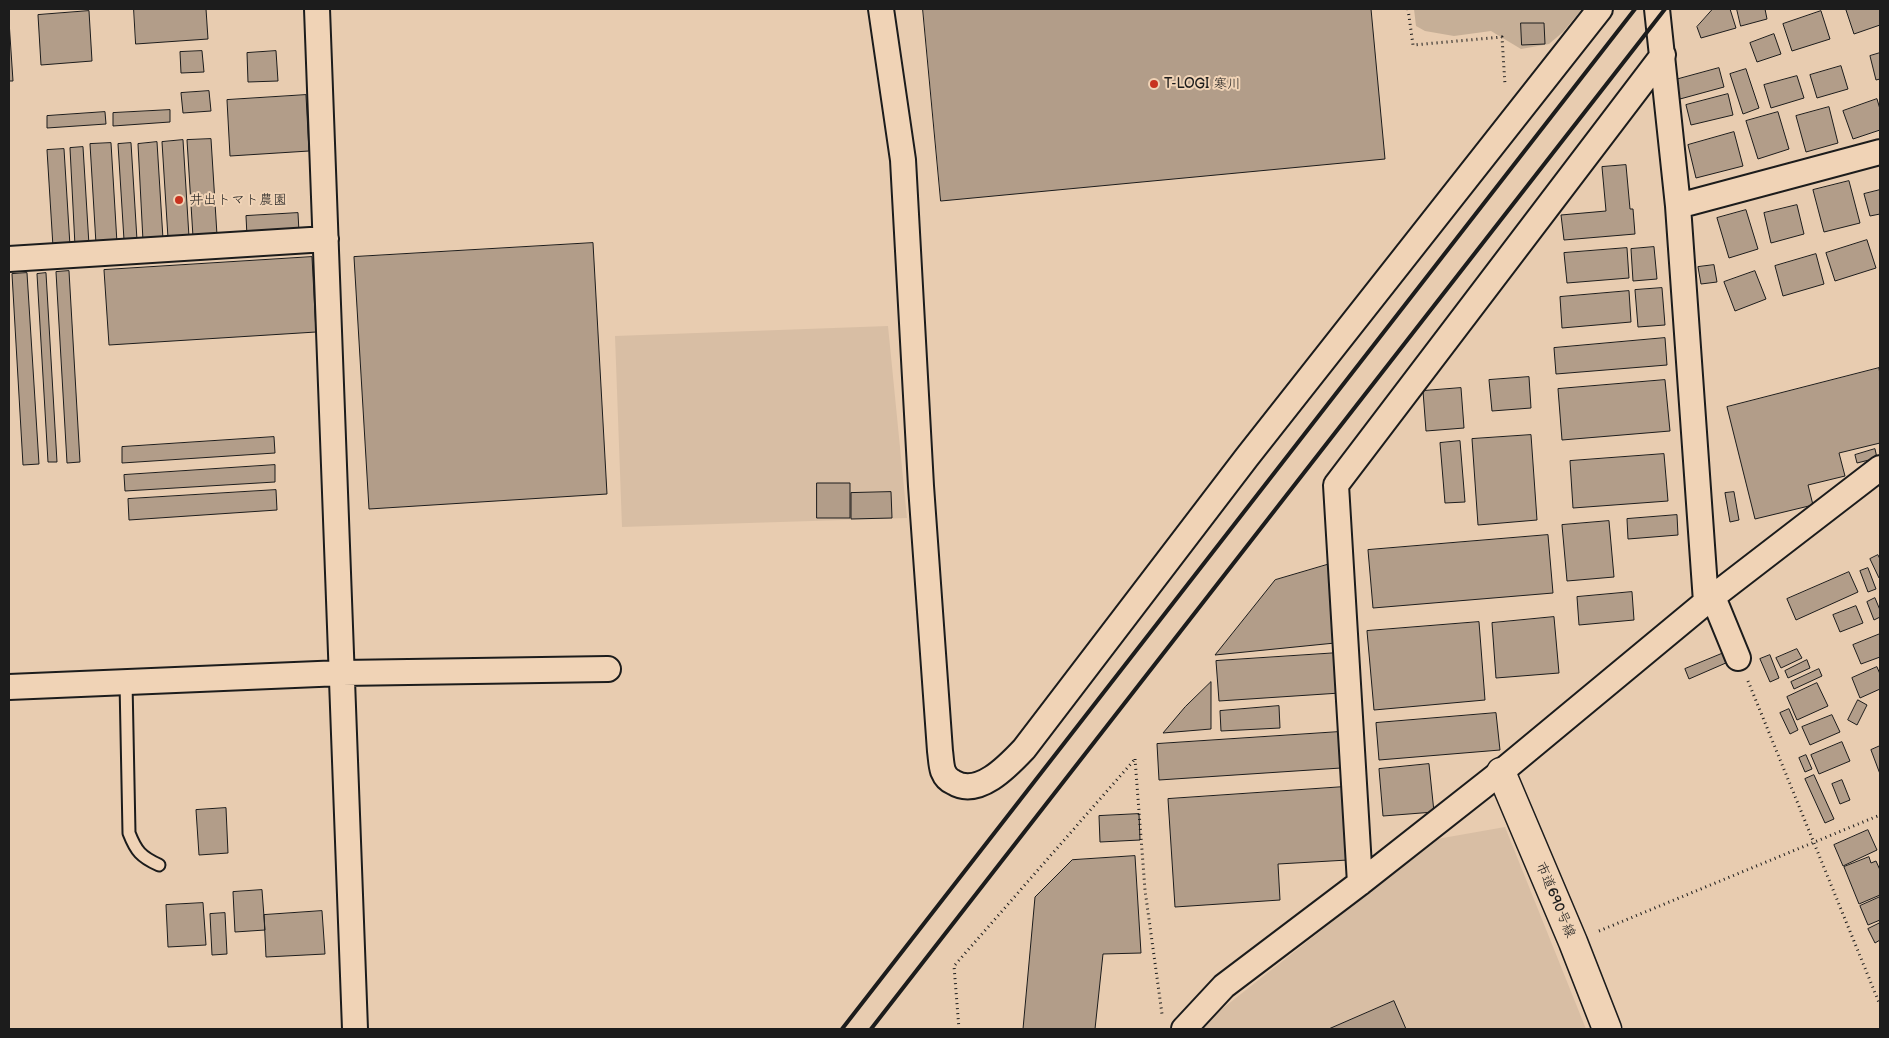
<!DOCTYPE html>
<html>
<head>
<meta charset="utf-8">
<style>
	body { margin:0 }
	#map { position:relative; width:1889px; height:1038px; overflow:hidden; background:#e8ccb0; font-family:"Balsamiq Sans",sans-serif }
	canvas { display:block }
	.frame { position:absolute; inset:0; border:10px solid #1c1c1c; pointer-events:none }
</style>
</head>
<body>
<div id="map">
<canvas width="1889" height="1038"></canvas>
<div class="frame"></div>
</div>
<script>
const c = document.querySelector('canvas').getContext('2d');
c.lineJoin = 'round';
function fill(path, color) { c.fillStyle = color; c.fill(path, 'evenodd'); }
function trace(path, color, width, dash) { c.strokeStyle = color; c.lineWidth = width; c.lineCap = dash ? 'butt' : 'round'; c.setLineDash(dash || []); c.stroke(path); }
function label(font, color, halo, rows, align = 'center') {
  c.font = font + ' "Balsamiq Sans","Klee One",sans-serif'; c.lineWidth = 4; c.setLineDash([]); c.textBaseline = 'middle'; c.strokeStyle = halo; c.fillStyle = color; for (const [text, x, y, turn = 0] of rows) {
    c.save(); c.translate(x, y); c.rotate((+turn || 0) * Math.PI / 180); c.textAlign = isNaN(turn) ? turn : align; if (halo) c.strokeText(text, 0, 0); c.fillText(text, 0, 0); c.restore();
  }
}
const built = new Path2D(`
	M888 326 907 518 622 527 615 336Z
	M1505 827 1586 1029H1200L1208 1020 1437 839Z`);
const green = new Path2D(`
	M1414 9H1582L1563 32 1549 44 1521 49 1491 31 1454 36 1425 31 1416 26Z`);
const building = new Path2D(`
	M134 9H206L208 39 136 44Z
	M923 9H1371L1385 159 941 201Z
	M1713 9H1730L1736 28 1701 38 1697 27Z
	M1737 9H1765L1767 19 1741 26Z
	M1851 9H1880V25L1854 34 1846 10Z
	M89 11 92 61 41 65 38 15Z
	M1821 11 1830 39 1792 51 1783 24Z
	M9 21 13 81H9Z
	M1521 23H1544L1545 44 1522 45Z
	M1774 34 1781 54 1757 62 1750 43Z
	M202 51 204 72 181 73 180 52Z
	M276 51 278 81 248 82 247 53Z
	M1880 53V79L1876 80 1870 56Z
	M1841 66 1848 89 1817 98 1810 75Z
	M1719 68 1724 87 1680 99 1675 80Z
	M1746 69 1759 108 1743 114 1730 74Z
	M1797 76 1804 98 1771 108 1764 85Z
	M209 91 211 111 183 113 181 93Z
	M1728 94 1733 115 1691 125 1686 105Z
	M306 95 309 151 230 156 227 100Z
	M1877 99 1880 109V130L1853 139 1843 111Z
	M1829 107 1838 143 1806 152 1796 116Z
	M170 110V122L113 126V113Z
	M105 112 106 124 47 128V116Z
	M1778 112 1789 149 1758 159 1746 121Z
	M1734 132 1743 166 1696 178 1688 145Z
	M211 139 217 235 193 237 187 140Z
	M183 140 189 237 168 238 162 142Z
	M157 142 163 239 143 241 138 144Z
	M111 143 117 243 96 244 90 144Z
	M131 143 137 240H124L118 144Z
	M83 147 89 245 75 246 70 148Z
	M64 149 70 246 53 247 47 150Z
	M1626 165 1630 209H1633L1635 234 1564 240 1561 215 1606 211 1602 167Z
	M1849 181 1860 223 1824 232 1813 190Z
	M1880 190V214L1870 216 1864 194Z
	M1797 205 1804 234 1771 243 1764 213Z
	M1746 210 1758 249 1729 258 1717 218Z
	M298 213 299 232 247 236 246 216Z
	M1867 240 1876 268 1835 281 1826 253Z
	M593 243 607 494 369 509 354 257Z
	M1654 247 1657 279 1633 281 1631 249Z
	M1627 248 1629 278 1567 283 1564 253Z
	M1816 254 1824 284 1783 296 1775 266Z
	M312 257 316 332 109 345 104 270Z
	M1714 265 1717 282 1701 284 1698 267Z
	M69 271 80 462 67 463 56 272Z
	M1755 271 1766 299 1735 311 1724 282Z
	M27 273 39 464 23 465 12 274Z
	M46 273 57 462H48L37 274Z
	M1662 288 1665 325 1638 327 1635 290Z
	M1629 291 1631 322 1562 328 1560 297Z
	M1665 338 1667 365 1556 374 1554 348Z
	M1879 368 1880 375V443L1839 453 1845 476 1808 485 1813 505 1755 519 1727 407Z
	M1529 377 1531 408 1492 411 1489 380Z
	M1665 380 1670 431 1562 440 1558 389Z
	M1461 388 1464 428 1426 431 1423 391Z
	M1531 435 1537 520 1478 525 1472 439Z
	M274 437 275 453 122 463V447Z
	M1460 441 1465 502 1445 503 1440 443Z
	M1875 449 1877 458 1857 463 1855 455Z
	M1664 454 1668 501 1573 508 1570 461Z
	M275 465V482L125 491 124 475Z
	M817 483H850V518H817Z
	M276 490 277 510 129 520 128 499Z
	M891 492 892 518 851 519V493Z
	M1734 492 1739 520 1730 522 1725 493Z
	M1677 515 1678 535 1628 539 1627 519Z
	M1609 521 1614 577 1567 581 1562 525Z
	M1548 535 1553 593 1373 608 1368 550Z
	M1878 555 1880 559V577L1879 578 1870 559Z
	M1330 564 1335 643 1215 655 1275 580Z
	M1868 568 1876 589 1868 592 1860 571Z
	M1849 572 1858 592 1796 620 1787 599Z
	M1632 592 1634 620 1579 625 1577 597Z
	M1875 598 1880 610V617L1874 620 1867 602Z
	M1856 606 1863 623 1840 632 1833 615Z
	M1554 617 1559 673 1496 678 1492 623Z
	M1479 622 1485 700 1374 710 1367 631Z
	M1880 634V657L1861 664 1853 645Z
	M1797 649 1802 658 1781 668 1776 658Z
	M1731 650 1735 659 1689 679 1685 669Z
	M1338 653 1340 693 1219 701 1216 661Z
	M1770 655 1779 678 1770 682 1760 659Z
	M1807 660 1810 668 1788 678 1785 671Z
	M1877 667 1880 674V689L1860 698 1852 678Z
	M1819 669 1822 676 1794 689 1791 682Z
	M1211 682V729L1163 733 1185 707Z
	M1817 683 1828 706 1797 720 1787 697Z
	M1858 700 1867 705 1857 725 1848 720Z
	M1279 706 1280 728 1221 731 1220 711Z
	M1789 709 1798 730 1790 734 1780 713Z
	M1496 713 1500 750 1379 760 1376 723Z
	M1832 715 1840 732 1810 745 1802 727Z
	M1339 732 1341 768 1159 780 1157 744Z
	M1842 742 1850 761 1819 774 1811 755Z
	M1880 746V774L1871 750Z
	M1806 755 1812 769 1805 772 1799 758Z
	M1429 764 1434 812 1383 816 1379 769Z
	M1814 775 1834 819 1825 823 1805 779Z
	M1842 780 1850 800 1840 804 1832 784Z
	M1344 787 1348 860 1278 864 1280 900 1175 907 1168 799Z
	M226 808 228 853 199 855 196 810Z
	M1139 814 1140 840 1100 842 1099 816Z
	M1868 830 1877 850 1843 866 1834 845Z
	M1135 856 1141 953 1103 954 1095 1029H1023L1035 897 1072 860Z
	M1869 857 1871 863 1876 861 1880 870V895L1859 904 1844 867Z
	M262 890 265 930 235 932 233 892Z
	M1880 897V920L1868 925 1860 906Z
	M203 903 206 945 168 947 166 905Z
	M322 911 325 954 266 957 264 915Z
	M225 913 227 954 212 955 210 914Z
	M1880 923V940L1875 943 1868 929Z
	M1394 1001 1406 1029H1329Z`);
const path = new Path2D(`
	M1408 9 1413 45 1502 37 1505 85
	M1748 681 1880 1005
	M1135 759 1145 890 1162 1014
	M1599 931 1880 815
	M959 1029 954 966 1135 759`);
const service = new Path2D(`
	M126 682 129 833C136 851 141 857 159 865`);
const minor = new Path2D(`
	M317 9 355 1029
	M881 9 903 160 921 486 940 751C941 758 941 765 943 771 945 776 948 780 953 782 978 798 1008 766 1024 749L1247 457 1600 9
	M1657 9 1678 206 1706 602
	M1678 206 1880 152
	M9 259 326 239
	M1713 597 1738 658
	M9 687 342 673 608 669
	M1360 883 1336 485 1663 55
	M1184 1029 1224 986 1360 883 1501 772 1706 602 1880 468`);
const tertiary = new Path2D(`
	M1501 772 1573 942 1607 1029`);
const rail = new Path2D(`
	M842 1029 1635 9
	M871 1029 1665 9`);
const markers = [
	[1154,84,5,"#c8321e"],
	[179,200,5,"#c8321e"]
];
const poiNames = [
	["T-LOGI 寒川",1164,84],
	["井出トマト農園",189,200]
];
const streetNames = [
	["市道690号線",1555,900,67]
];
fill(built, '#d8bea4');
fill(green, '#c6af97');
fill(building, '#b29d89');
trace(building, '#1c1c1c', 1);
trace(service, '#1c1c1c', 15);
trace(minor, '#1c1c1c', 28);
trace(tertiary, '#1c1c1c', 31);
trace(path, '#1c1c1c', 3, [1, 4]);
trace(service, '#f0d3b6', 11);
trace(minor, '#f0d3b6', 24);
trace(tertiary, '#f0d3b6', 28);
trace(rail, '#1c1c1c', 4);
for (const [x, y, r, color] of markers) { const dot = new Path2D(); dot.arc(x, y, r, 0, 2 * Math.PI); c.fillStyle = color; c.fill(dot); trace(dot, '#f0d3b6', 2); }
label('14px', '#1c1c1c', '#f0d3b6', poiNames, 'left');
label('14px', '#1c1c1c', '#f0d3b6', streetNames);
</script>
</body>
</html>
